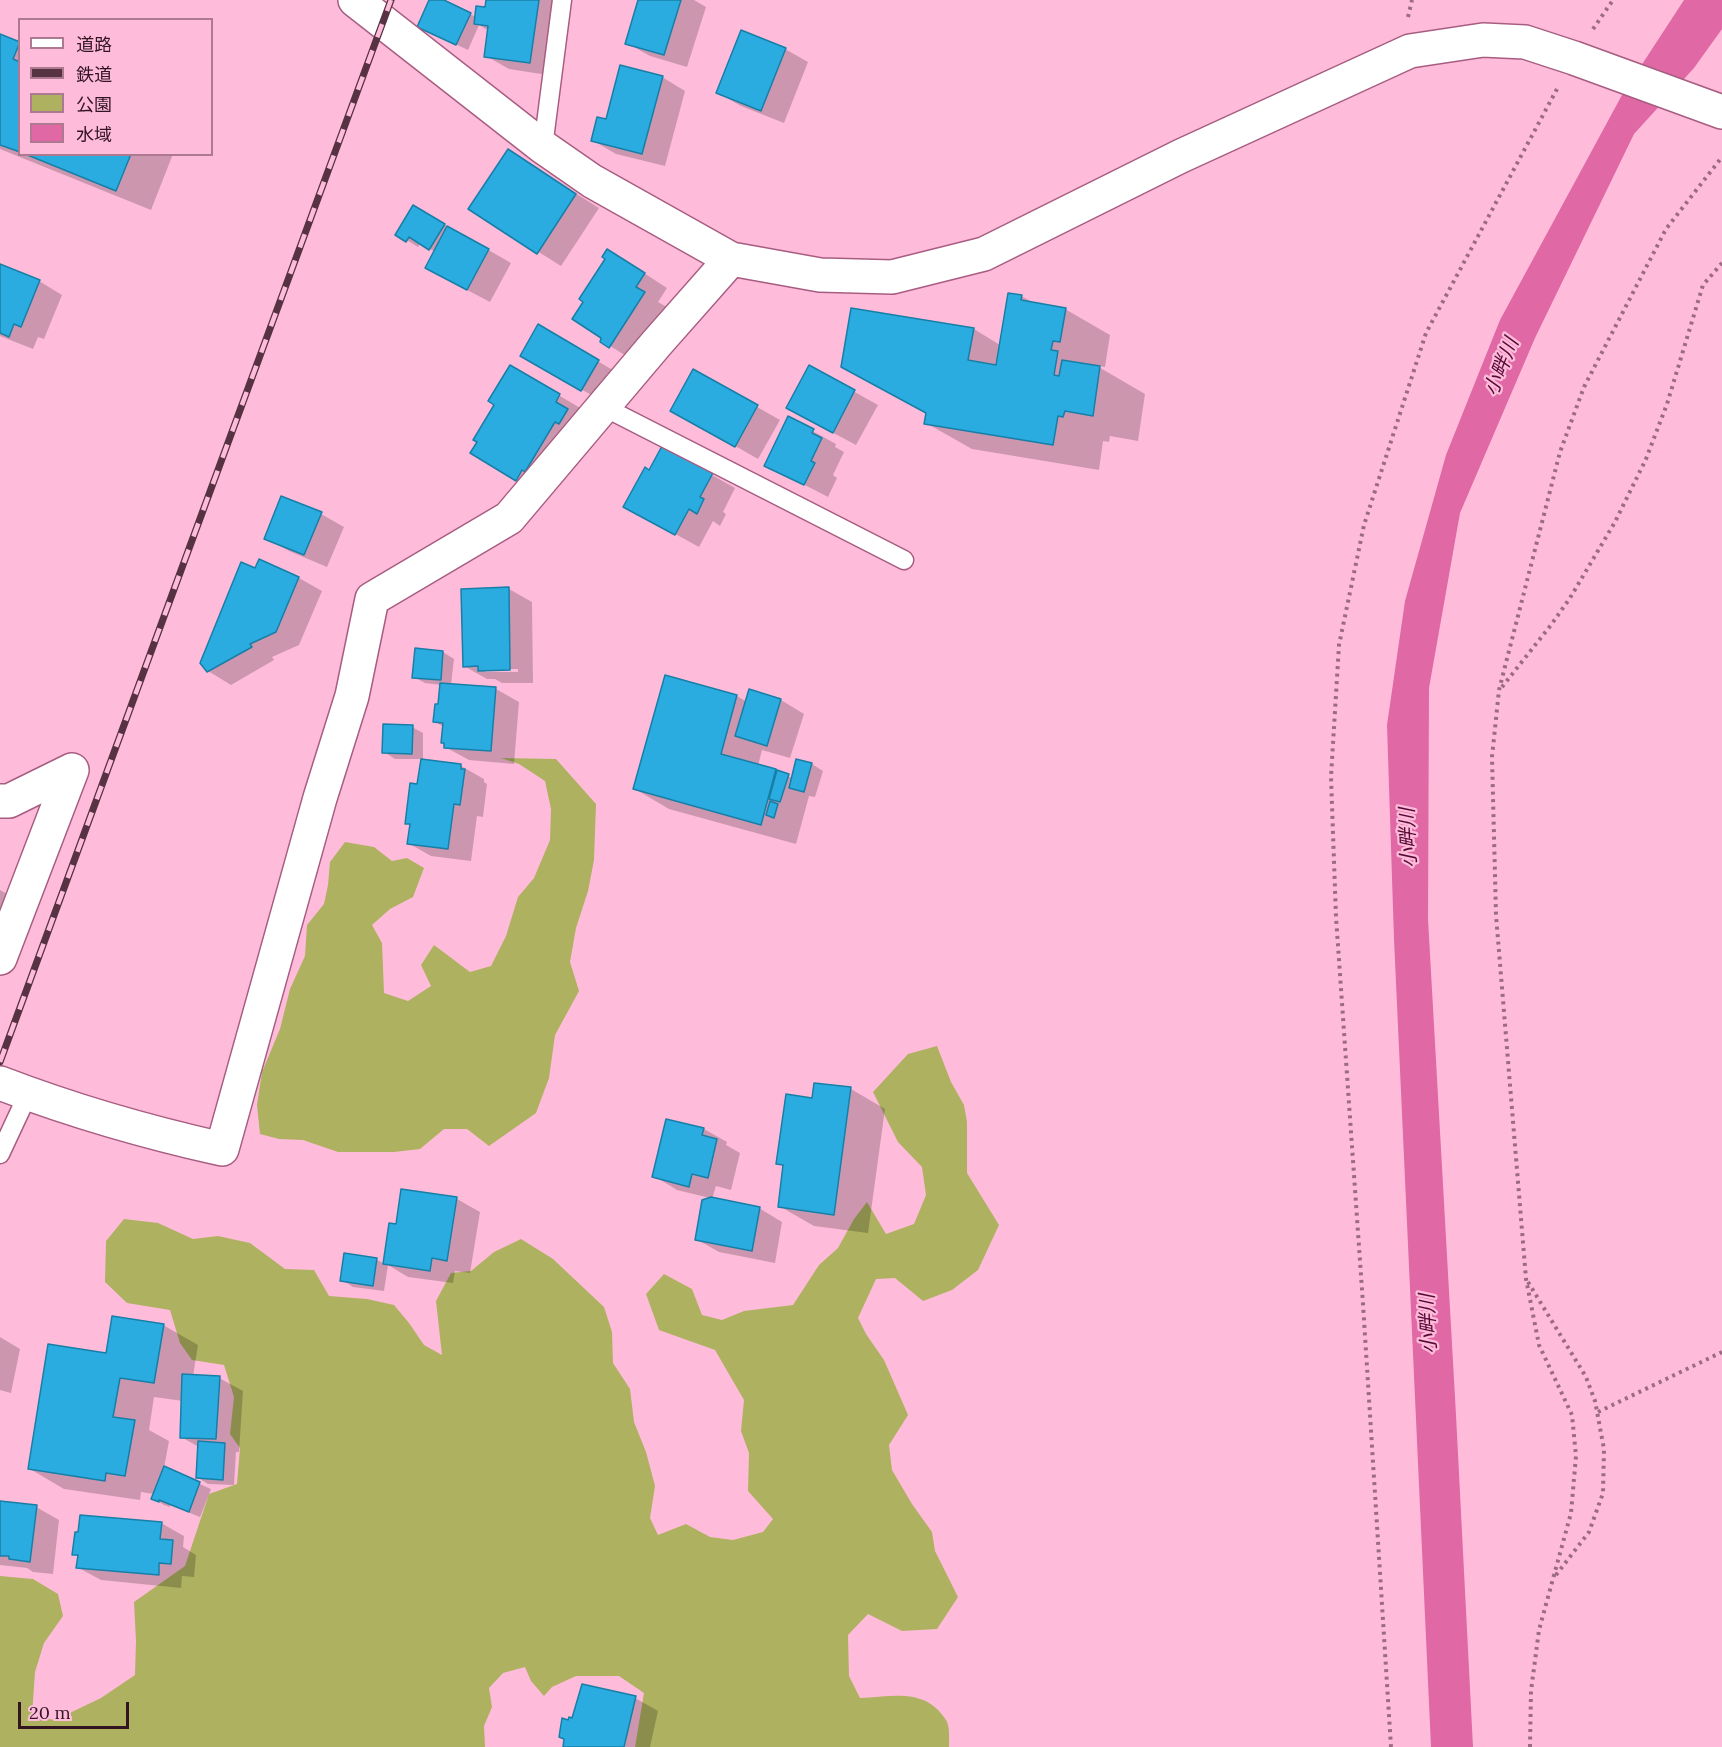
<!DOCTYPE html>
<html>
<head>
<meta charset="utf-8">
<style>
	body { margin:0 }
	#map { position:relative; width:1722px; height:1747px; overflow:hidden; background:#ffbcda; font-family:Lora,"Noto Sans JP",serif }
	canvas { display:block }
	.legend { position:absolute; left:18px; top:18px; width:195px; height:138px; box-sizing:border-box; background:#ffbcda; border:2px solid #ad7991; margin:0; padding:8px 10px; list-style:none; font-size:18px; color:#321423 }
	.legend li { display:flex; align-items:center; gap:12px; height:30px }
	.legend b { width:30px; border:2px solid #ad7991 }
	.scale { position:absolute; left:18px; top:1702px; width:111px; height:27px; box-sizing:border-box; border:3px solid #321423; border-top:0; padding-left:8px; font-size:18px; line-height:21px; white-space:nowrap; color:#321423; -webkit-text-stroke:4px #ffbcda; paint-order:stroke }
</style>
</head>
<body>
<div id="map">
<canvas width="1722" height="1747"></canvas>
<ul class="legend">
<li><b style="height:8px;background:#fff"></b>道路</li>
<li><b style="height:8px;background:#563243"></b>鉄道</li>
<li><b style="height:16px;background:#aeb15f"></b>公園</li>
<li><b style="height:16px;background:#e068a5"></b>水域</li>
</ul>
<div class="scale">20 m</div>
</div>
<script>
const c = document.querySelector('canvas').getContext('2d');
c.lineJoin = 'round';
function fill(path, color) { c.fillStyle = color; c.fill(path, 'evenodd'); }
function trace(path, color, width, dash) { c.strokeStyle = color; c.lineWidth = width; c.lineCap = dash ? 'butt' : 'round'; c.setLineDash(dash || []); c.stroke(path); }
function label(font, color, halo, rows, align = 'center') {
  c.font = font + ' Lora,"Noto Sans JP",serif'; c.lineWidth = 4.5; c.setLineDash([]); c.textBaseline = 'middle'; c.strokeStyle = halo; c.fillStyle = color; for (const [text, x, y, turn = 0] of rows) {
    c.save(); c.translate(x, y); c.rotate((+turn || 0) * Math.PI / 180); c.textAlign = isNaN(turn) ? turn : align; if (halo) c.strokeText(text, 0, 0); c.fillText(text, 0, 0); c.restore();
  }
}
const green = new Path2D(`
	M501 758 556 759 596 804 594 860 588 891 576 928 570 962 579 991 555 1035 549 1078 536 1113 489 1146 467 1129H444L420 1149 394 1152H338L303 1140 279 1139 260 1134 257 1105 262 1072 280 1029 290 989 305 956 307 925 324 904 328 885 330 862 345 842 374 847 392 861 407 858 424 868 413 897 390 909 372 925 382 943 384 993 408 1001 431 986 421 965 434 945 470 972 491 966 506 936 518 897 534 878 550 840 551 809 545 781 519 764Z
	M937 1046 951 1082 964 1105 967 1122V1173L999 1225 978 1270 952 1290 923 1301 895 1278 876 1279 858 1318 866 1334 884 1360 908 1415 889 1445 892 1470 912 1504 932 1532 935 1551 958 1597 937 1629 902 1631 868 1614 848 1635 849 1676 860 1698C892 1697 925 1687 946 1720 950 1726 949 1739 949 1747H635L644 1693 619 1676H576L552 1687 544 1696 531 1681 525 1667 503 1673 489 1688 492 1707 484 1726 485 1747H0V1576L33 1579 58 1594 63 1616 44 1643 35 1672 32 1716 55 1720 101 1698 135 1675 136 1641 134 1602 185 1566 209 1494 237 1484 240 1448 230 1434 234 1397 224 1365 192 1360 180 1343 170 1310 127 1303 105 1282 106 1241 124 1219 158 1223 193 1239 218 1236 250 1243 285 1269 314 1270 329 1296 367 1299 394 1305 409 1323 424 1345 442 1355 436 1301 451 1273 471 1271 494 1252 521 1239 553 1259 604 1307 612 1332 613 1363 630 1389 634 1422 646 1452 655 1486 650 1518 658 1535 686 1524 710 1537 733 1540 763 1532 773 1519 748 1491 749 1453 741 1431 744 1400 715 1350 659 1330 646 1294 664 1274 692 1289 702 1315 722 1320 744 1311 793 1305 819 1265 838 1248 854 1219 867 1202 886 1234 914 1224 926 1195 922 1167 898 1142 873 1092 908 1054Z`);
const water = new Path2D(`
	M1684 0H1722V29L1694 68 1634 134 1535 338 1460 513 1429 688 1428 919 1456 1415 1473 1747H1431L1394 939 1387 725 1405 601 1446 455 1500 320 1622 95Z`);
const shadow = new Path2D(`
	M431 0H440L476 17 486 9 487 0H571L554 76 509 69 486 56 489 31 479 25 468 50 419 27Z
	M640 0H694L706 7 687 67 650 56 627 43Z
	M0 36 20 44V154H173L151 210 0 149Z
	M785 49 808 62 784 123 741 106 718 93Z
	M662 77 685 91 665 166 616 154 592 140 607 120Z
	M508 151 599 208 561 266 470 209Z
	M414 207 511 263 490 302 450 281 435 252 421 243 418 247 397 234Z
	M630 264 667 288 658 302 667 307 633 360 610 346Z
	M0 266 39 281 62 295 44 339 38 337 33 349 0 336Z
	M1021 296 1036 304 1065 309 1110 335 1105 367 1097 366 1145 394 1138 441 1110 436 1109 442 1103 441 1099 470 972 449 926 423 928 414 843 367 974 329 1000 345Z
	M539 326 621 375 605 403 522 355Z
	M511 367 582 409 540 493 472 453 496 404Z
	M810 367 878 405 856 445 811 421Z
	M694 371 780 420 758 459 672 410Z
	M789 418 836 444 835 447 844 452 833 475 837 478 828 497 766 465Z
	M650 472 712 475 735 488 723 512 726 514 720 526 713 521 699 547 648 519Z
	M321 514 344 527 327 567 289 551 266 538Z
	M259 561 299 578 322 591 299 645 272 657 274 660 231 685 208 671Z
	M509 589 532 602 533 683H502L495 679H487L464 666ZM485 669H518V672H485Z
	M443 652 454 659 451 685 496 689 519 702 514 764 469 760 445 747V744L443 742 444 727 435 722 440 706 441 685 425 683 414 677Z
	M666 677 737 696 747 702 750 691 781 700 804 714 790 758 762 750 758 766 793 778 798 761 812 764 823 771 815 797 809 796 796 844 669 809 635 789Z
	M412 727 423 733V761L461 766 484 779V782L487 784 483 817 477 816 471 861 431 856 408 843 411 825 407 823 419 786 422 759H395L384 752Z
	M0 890 9 895 0 921Z
	M851 1089 885 1109 868 1233 814 1226 779 1206 785 1167 778 1163 813 1099Z
	M667 1120 704 1129 727 1142 726 1145 740 1153 731 1190 716 1186 712 1199 759 1208 782 1222 775 1263 719 1252 696 1239 710 1198 677 1190 654 1176Z
	M403 1191 457 1199 480 1212 470 1273 455 1271 453 1283 408 1277 388 1265 384 1291 353 1287 342 1280 345 1255 377 1260 385 1264 391 1224 398 1225Z
	M163 1325 198 1345 193 1376 219 1378 243 1391 239 1452H236L234 1485 208 1484 197 1477 199 1447 181 1437 183 1401 154 1397 149 1430 169 1441 164 1468 211 1489 200 1517 170 1505V1507L164 1505 153 1498 154 1494 141 1492 140 1500 64 1489 30 1469 108 1355Z
	M0 1337 20 1349 11 1393 0 1390Z
	M0 1502 36 1507 59 1520 53 1574 33 1572 27 1568 0 1565Z
	M161 1523 184 1536 183 1547 196 1555 194 1577 182 1576 181 1588 101 1580 77 1567 79 1557 74 1554Z
	M635 1698 658 1711 650 1747H564L569 1722Z`);
const building = new Path2D(`
	M429 0H444L471 13 456 45 417 27Z
	M486 0H539L530 63 484 57 488 26 474 24 476 6 485 7Z
	M638 0H681L664 55 625 44Z
	M741 30 786 48 761 111 716 93Z
	M0 34 20 42 13 59 20 62V152L0 145Z
	M620 65 663 76 642 154 591 141 597 117 606 119Z
	M508 149 576 194 537 254 468 209Z
	M25 154H131L116 191Z
	M413 205 445 224 429 250 409 237 406 242 395 235Z
	M447 226 489 249 467 290 425 268Z
	M607 249 645 273 636 287 645 292 609 348 600 342 601 338 572 319 583 302 579 299 605 259 602 257Z
	M0 264 40 280 21 327 14 324 9 337 0 333Z
	M1008 293 1022 295 1021 300 1066 308 1060 342 1053 341 1051 350 1058 351 1054 375 1059 376 1062 360 1100 366 1093 416 1065 411 1063 417 1058 416 1053 445 924 424 926 413 841 367 851 308 974 328 968 360 996 365Z
	M538 324 599 360 581 391 520 356Z
	M510 365 560 394 556 402 568 409 559 424 555 422 525 472 522 470 516 481 470 453 477 442 473 440 494 405 488 401Z
	M809 365 855 390 833 433 786 408Z
	M693 369 758 405 735 447 670 411Z
	M788 416 814 429 812 433 822 438 811 461 815 463 804 485 764 466Z
	M662 446 713 473 700 497 704 499 697 514 689 509 675 535 623 507 645 467 649 470Z
	M281 496 322 512 304 555 264 539Z
	M259 559 299 577 276 632 250 644 252 647 207 672 200 663 241 562 255 568Z
	M509 587 510 670 478 671V666L463 667 461 589Z
	M415 648 443 651 441 680 412 678Z
	M665 675 737 695 721 754 776 769 761 825 633 789Z
	M440 683 496 687 491 751 444 748V743H441L443 723 433 722 435 704H438Z
	M749 689 781 699 767 746 735 736Z
	M383 724 413 725 412 754 382 753Z
	M421 759 461 764V769H465L460 805 454 804 448 849 407 844 410 824H405L410 783 417 784Z
	M796 759 812 763 804 792 789 788Z
	M777 770 789 774 780 802 769 799Z
	M770 801 778 804 774 818 766 815Z
	M814 1083 851 1087 834 1215 778 1207 783 1165 776 1164 786 1094 812 1098Z
	M666 1119 704 1128 702 1135 717 1139 708 1178 692 1174 689 1187 652 1177Z
	M401 1189 457 1197 447 1261 432 1258 430 1271 383 1264 389 1223 396 1224Z
	M711 1197 760 1207 752 1251 695 1240 702 1200Z
	M344 1253 377 1258 373 1286 340 1281Z
	M112 1316 164 1324 154 1383 120 1378 113 1417 135 1420 125 1476 106 1473 105 1481 28 1469 48 1344 106 1353Z
	M182 1374 220 1376 216 1439 180 1438Z
	M198 1441 225 1443 223 1480 196 1478Z
	M164 1466 200 1482 189 1512 159 1500V1502L151 1499Z
	M0 1501 37 1505 30 1562 9 1559V1556H0Z
	M80 1515 162 1522 160 1539 173 1540 171 1564 159 1563V1575L76 1568 78 1555H72L75 1532H78Z
	M582 1684 636 1696 624 1747H563L564 1739 559 1737 562 1718 568 1720 569 1717 572 1718Z`);
const path = new Path2D(`
	M1408 17 1412 0
	M1593 29 1613 0
	M1502 687 1551 625 1570 598 1615 522 1646 459 1667 404 1703 285 1722 263
	M1528 1282 1586 1377 1595 1401 1604 1449 1603 1493 1589 1532 1556 1575
	M1598 1412 1722 1352
	M1391 1747 1363 1304 1336 917 1331 777 1339 645 1364 525 1426 333 1557 89
	M1530 1747 1531 1691 1539 1630 1571 1513 1576 1456 1572 1415 1539 1345 1526 1279 1496 915 1492 757 1499 690 1560 452 1584 387 1666 229 1722 157`);
const service = new Path2D(`
	M543 147 562 0
	M602 406 904 560
	M0 1154 28 1094`);
const minor = new Path2D(`
	M355 0 543 147 592 181 731 259 820 275 892 277 984 254 1181 156 1410 51 1483 40 1525 42 1574 58 1722 112
	M0 801H9L72 770 0 958
	M0 1083C73 1111 146 1132 222 1149L320 798 352 696 372 599 509 518 656 344 731 259`);
const rail = new Path2D(`
	M0 1062 391 0`);
const waterNames = [
	["小畔川",1502,367,-68],
	["小畔川",1409,838,-92],
	["小畔川",1429,1324,-92]
];
fill(green, '#aeb15f');
fill(water, '#e068a5');
fill(shadow, '#0003');
fill(building, '#2aace0');
trace(building, '#177fa7', 1.5);
trace(service, '#a75d81', 21);
trace(minor, '#a75d81', 36);
trace(path, '#9c6b82', 4, [3, 4.5]);
trace(service, '#fff', 18);
trace(minor, '#fff', 33);
trace(rail, '#563243', 7);
trace(rail, '#ffbcda', 4.5, [14]);
label('italic 20px', '#560937', '#ffbcda', waterNames);
</script>
</body>
</html>
